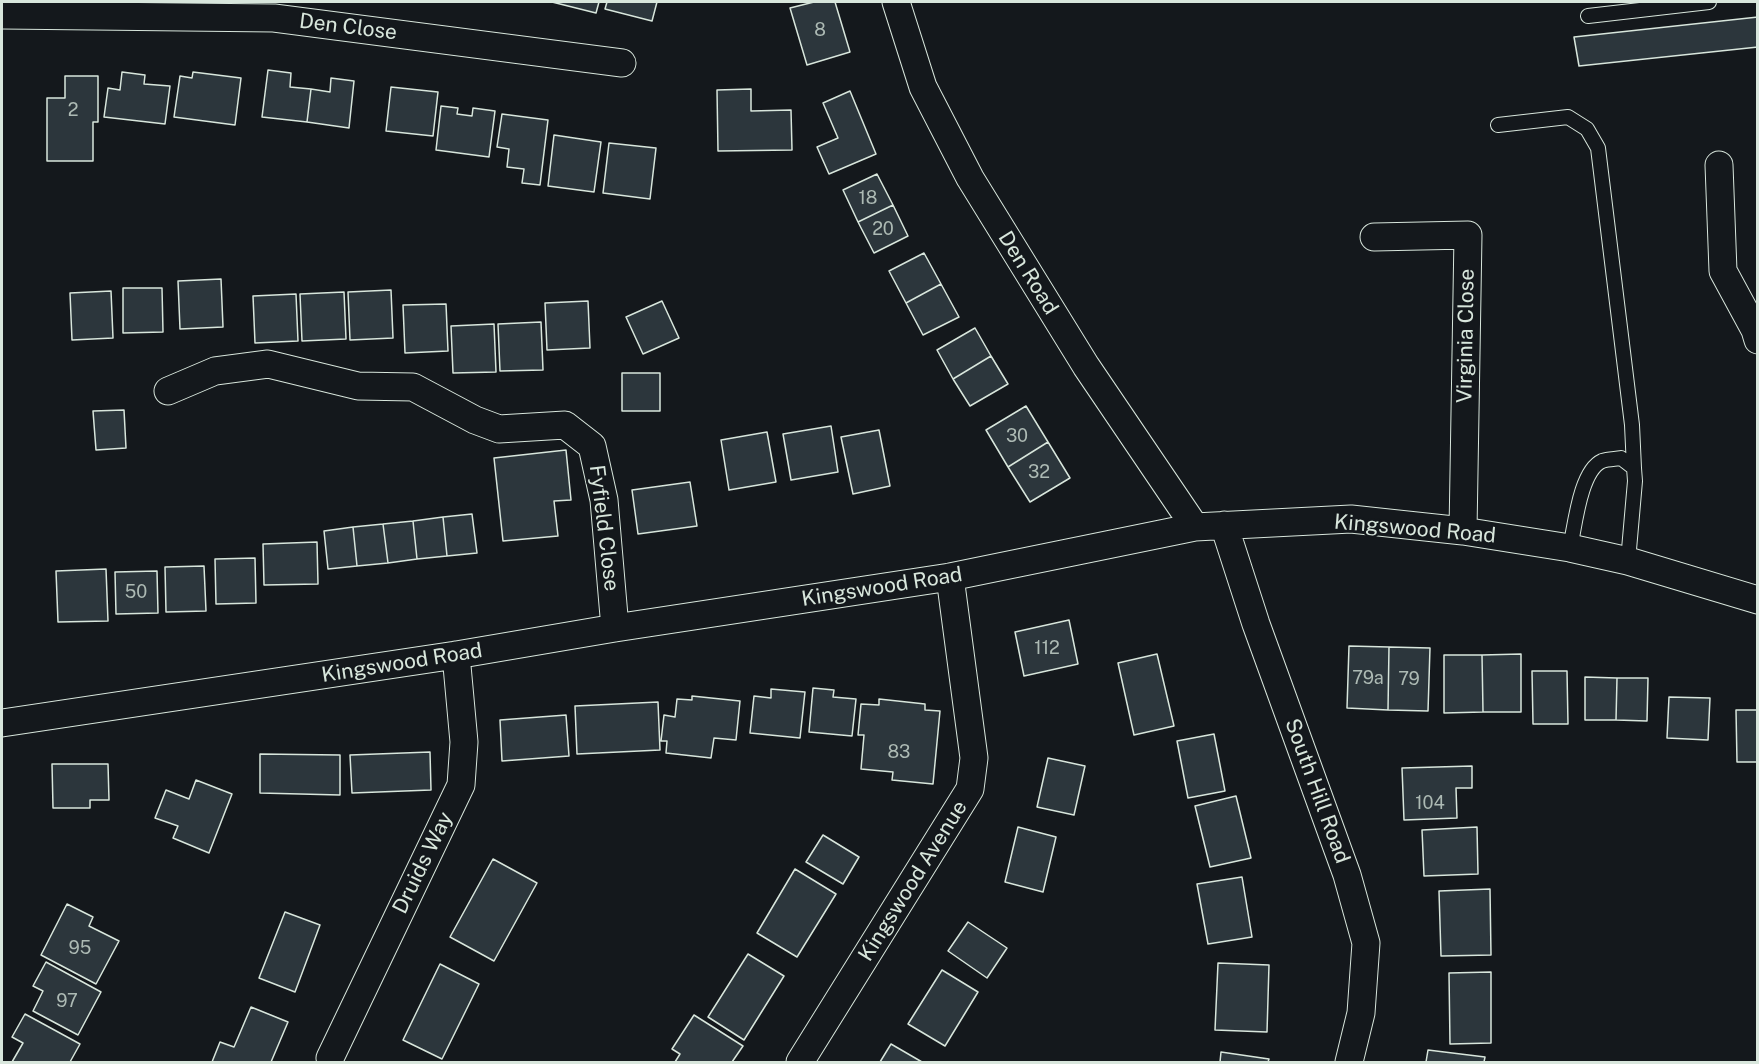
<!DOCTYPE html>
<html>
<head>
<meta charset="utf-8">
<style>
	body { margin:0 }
	#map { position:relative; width:1759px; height:1064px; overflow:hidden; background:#14181c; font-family:"Public Sans",sans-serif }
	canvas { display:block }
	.frame { position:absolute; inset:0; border:3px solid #d8e6dc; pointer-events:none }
</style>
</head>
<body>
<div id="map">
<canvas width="1759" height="1064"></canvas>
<div class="frame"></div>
</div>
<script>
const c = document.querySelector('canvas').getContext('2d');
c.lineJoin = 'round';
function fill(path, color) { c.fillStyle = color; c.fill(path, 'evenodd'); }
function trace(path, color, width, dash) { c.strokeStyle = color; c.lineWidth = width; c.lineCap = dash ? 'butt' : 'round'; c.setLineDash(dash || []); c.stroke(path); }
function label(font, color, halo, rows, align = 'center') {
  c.font = font + ' "Public Sans",sans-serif'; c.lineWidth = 4.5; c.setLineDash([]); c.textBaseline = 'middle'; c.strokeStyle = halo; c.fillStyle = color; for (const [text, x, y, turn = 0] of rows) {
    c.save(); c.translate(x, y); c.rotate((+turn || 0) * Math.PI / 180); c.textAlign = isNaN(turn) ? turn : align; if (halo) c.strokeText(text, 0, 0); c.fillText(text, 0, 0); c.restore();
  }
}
const building = new Path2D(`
	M552 2H599L596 13Z
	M607 2H657L652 21 605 9Z
	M814 2H835L850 52 807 65 790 8Z
	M1758 17V47L1579 66 1574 37Z
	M268 70 291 73 290 87 311 89 307 122 262 117Z
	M122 72 145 75 144 84 170 86 165 124 104 117 108 88 120 90Z
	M193 72 241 78 235 125 174 117 180 76 192 78Z
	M65 76H98V122H93V161H47V98H65Z
	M331 78 354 81 349 128 307 122 311 89 330 92Z
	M391 87 438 92 433 136 386 131Z
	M751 89V111L791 110 792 150 718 151 717 90Z
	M850 91 876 154 829 174 817 147 838 138 823 103Z
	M441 106 458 108 457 114 472 116 473 108 495 111 489 157 436 150Z
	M502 114 548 120 540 185 522 183 524 169 507 167 509 149 497 147Z
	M554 135 601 142 594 192 548 186Z
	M609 143 656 148 650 199 603 193Z
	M877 174 893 205 858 222 843 190Z
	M893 205 908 236 874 253 858 222Z
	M924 253 941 284 906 303 889 271Z
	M221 279 223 327 180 329 178 281Z
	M941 284 959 317 923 335 906 303Z
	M123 288H162L163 332 123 333Z
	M391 290 393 338 350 340 348 292Z
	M111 291 113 338 72 340 70 293Z
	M344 292 346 339 302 341 300 294Z
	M296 294 298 341 255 343 253 296Z
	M588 301 590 348 547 350 545 303Z
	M662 301 679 338 643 354 626 317Z
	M446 304 448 351 405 353 403 305Z
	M541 322 543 370 500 371 498 324Z
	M494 324 496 372 453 373 451 326Z
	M975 328 991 356 953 379 937 350Z
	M991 356 1008 384 970 406 953 379Z
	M622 373H660V411H622Z
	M1026 406 1048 442 1008 467 986 430Z
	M124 410 126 448 96 450 93 411Z
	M831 426 838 472 791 480 783 434Z
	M879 430 890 486 853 494 841 437Z
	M767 432 776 482 729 490 721 440Z
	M1048 442 1070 478 1030 502 1008 467Z
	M566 450 571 500 554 501 558 536 503 541 494 458Z
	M690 482 697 526 638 534 632 490Z
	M472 514 477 553 447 556 443 517Z
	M443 517 447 556 417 559 413 521Z
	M413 521 417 559 388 563 383 524Z
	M383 524 388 563 357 566 353 527Z
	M353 527 357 566 328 569 324 531Z
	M317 542 318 584 264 585 263 544Z
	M255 558 256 603 216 604 215 559Z
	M204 566 206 611 166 612 165 567Z
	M106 569 108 621 58 622 56 571Z
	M157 571 158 613 116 614 115 572Z
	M1069 620 1078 664 1024 676 1015 632Z
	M1349 646 1389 647 1388 710 1347 708Z
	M1389 647 1430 648 1428 711 1388 710Z
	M1157 654 1174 726 1134 735 1118 663Z
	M1521 654V712H1483L1482 655Z
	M1444 655H1482L1483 712 1444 713Z
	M1532 671H1567L1568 724H1533Z
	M1585 677 1617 678 1616 720H1585Z
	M1617 678H1648L1647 721 1616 720Z
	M813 688 834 690 833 697 856 699 852 736 809 732Z
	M771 689 805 692 800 738 750 733 754 696 771 698Z
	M692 696 740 701 736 740 714 738 711 758 666 753 667 741H661L664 715 675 717 677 699 692 700Z
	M1669 697 1710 698 1708 740 1667 738Z
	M879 699 925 704V710L940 711 933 784 892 780 893 772 861 769 864 735H858L861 704 879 705Z
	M658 702 660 750 577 754 575 706Z
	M1736 710H1758V762H1737Z
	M566 715 569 756 502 761 500 720Z
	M1214 734 1225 791 1188 798 1177 741Z
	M430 752 431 790 352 793 350 755Z
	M260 754 340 755V795L260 793Z
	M1048 758 1085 766 1074 815 1037 807Z
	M52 764H108L109 800H90V808H53Z
	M1472 766V788H1456L1457 818 1404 820 1402 768Z
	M196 780 232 794 209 853 173 838 178 826 155 818 166 790 189 799Z
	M1236 796 1251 858 1210 867 1195 806Z
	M1018 827 1056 837 1043 892 1005 882Z
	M1477 827 1478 874 1424 876 1422 830Z
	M823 835 859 857 843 884 806 862Z
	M493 859 537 883 494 961 450 937Z
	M795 869 836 894 797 957 757 933Z
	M1242 877 1252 937 1208 944 1197 884Z
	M1490 889 1491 955 1441 956 1439 891Z
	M67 904 93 917 89 926 119 941 96 984 41 955Z
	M285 912 320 925 295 992 259 978Z
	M968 922 1007 948 987 978 948 951Z
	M748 954 784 976 744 1040 708 1017Z
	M46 962 101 992 78 1035 33 1011 43 991 33 986Z
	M1218 963 1269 965 1267 1032 1215 1030Z
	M440 964 479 984 442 1059 403 1040Z
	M942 970 978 992 945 1046 908 1024Z
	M1491 972V1043L1450 1044 1449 973Z
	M251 1007 288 1022 271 1062H212L220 1042 234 1047Z
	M25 1014 80 1044 70 1062H12L23 1043 12 1037Z
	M694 1015 743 1046 732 1062H675L680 1054 672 1049Z
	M891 1044 922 1062H880Z
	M1428 1050 1485 1057 1484 1062H1426Z
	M1221 1052 1269 1059 1268 1062H1220Z`);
const lane = new Path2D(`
	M1588 16 1709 2
	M1498 125 1568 117 1587 129 1598 148 1632 425 1634 468
	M1570 548C1575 526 1580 471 1602 461 1608 459 1616 459 1621 458L1634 468 1635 481 1628 561`);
const street = new Path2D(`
	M896 2 923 87 970 178 1086 366 1195 527
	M2 15 274 18 622 63
	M1719 165 1723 271 1755 330 1758 340
	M1374 237 1468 235 1463 531
	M168 391 215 371 268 364 358 386 413 387 475 420 499 429 565 425 592 446 604 500 615 628
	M1224 525 1256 624 1347 875 1366 943 1361 1013 1349 1062
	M2 723 456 655 615 628 950 577 1195 527 1351 519 1463 531 1570 548 1628 561 1758 600
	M330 1058 461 785 464 742 456 655
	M800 1062 970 789 974 758 950 577`);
const numberNames = [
	["8",820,30],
	["2",73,110],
	["18",868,198],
	["20",883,229],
	["30",1017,436],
	["32",1039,472],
	["50",136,592],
	["112",1047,648],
	["79a",1368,678],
	["79",1409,679],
	["83",899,752],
	["104",1430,803],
	["95",80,948],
	["97",67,1001]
];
const streetNames = [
	["Den Close",348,27,7],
	["Den Road",1028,273,58],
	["Virginia Close",1466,336,-89],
	["Fyfield Close",604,528,83],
	["Kingswood Road",1415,529,5],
	["Kingswood Road",882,587,-9],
	["Kingswood Road",402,663,-9],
	["South Hill Road",1317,791,70],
	["Druids Way",423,863,-64],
	["Kingswood Avenue",913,881,-58]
];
fill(building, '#2c363c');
trace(building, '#d8e6dc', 1.5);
trace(lane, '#d8e6dc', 16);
trace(street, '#d8e6dc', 29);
trace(lane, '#14181c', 14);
trace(street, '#14181c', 27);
label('18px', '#adbab4', null, numberNames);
label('21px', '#d8e6dc', '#14181c', streetNames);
</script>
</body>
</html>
